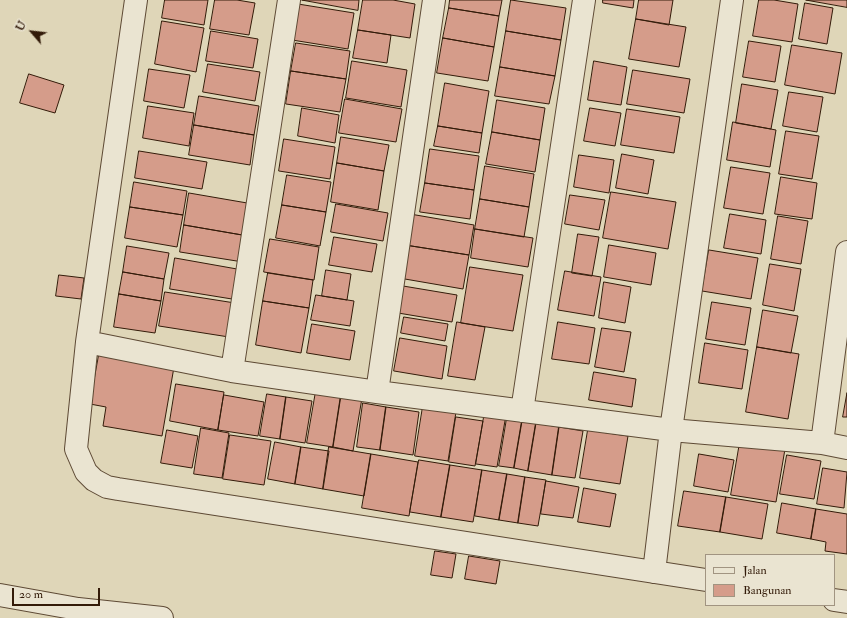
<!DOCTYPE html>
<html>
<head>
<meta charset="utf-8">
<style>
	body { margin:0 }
	#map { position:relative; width:847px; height:618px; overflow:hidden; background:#dfd6b8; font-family:"IM FELL Double Pica",serif }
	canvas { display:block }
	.legend { position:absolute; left:705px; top:554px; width:130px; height:52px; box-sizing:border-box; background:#eae4d1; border:1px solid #a19481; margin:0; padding:5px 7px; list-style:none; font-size:12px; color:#331b09 }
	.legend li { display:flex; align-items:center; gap:8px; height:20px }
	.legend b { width:20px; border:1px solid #a19481 }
	.north { position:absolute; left:12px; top:12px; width:40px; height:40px; -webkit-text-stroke:3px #eae4d1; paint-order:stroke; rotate:298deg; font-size:11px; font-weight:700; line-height:16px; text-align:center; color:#331b09 }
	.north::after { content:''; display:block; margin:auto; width:14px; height:18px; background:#331b09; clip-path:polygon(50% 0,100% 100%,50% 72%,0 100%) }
	.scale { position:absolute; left:12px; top:588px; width:88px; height:18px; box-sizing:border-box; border:2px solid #331b09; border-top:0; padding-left:5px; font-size:12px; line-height:14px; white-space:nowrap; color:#331b09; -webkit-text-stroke:3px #eae4d1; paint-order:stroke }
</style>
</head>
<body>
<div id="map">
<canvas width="847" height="618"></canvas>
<ul class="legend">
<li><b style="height:5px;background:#eae4d1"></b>Jalan</li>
<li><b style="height:11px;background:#d59c8a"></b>Bangunan</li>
</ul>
<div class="north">U</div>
<div class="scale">20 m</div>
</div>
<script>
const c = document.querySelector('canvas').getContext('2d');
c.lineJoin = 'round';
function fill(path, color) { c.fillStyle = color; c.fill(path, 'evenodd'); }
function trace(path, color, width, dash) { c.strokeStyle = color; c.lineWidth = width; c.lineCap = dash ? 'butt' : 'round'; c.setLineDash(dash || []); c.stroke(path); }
const building = new Path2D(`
	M165 0H208L204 25 162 18Z
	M215 0H237L255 3 249 35 210 29Z
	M302 0H359L358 10Z
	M363 0H393L415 4 410 38 358 30Z
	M450 0H502L499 16 449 8Z
	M511 0 566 8 561 40 506 31Z
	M603 0H634L633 8 603 3Z
	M639 0H673L669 25 636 19Z
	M759 0H774L798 4 792 42 753 36Z
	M806 0H847V7Z
	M805 3 833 8 827 44 799 39Z
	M298 4 354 13 348 49 292 40Z
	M449 8 499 16 494 47 443 38Z
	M636 19 686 27 679 67 629 59Z
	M162 21 204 28 196 72 155 64Z
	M358 30 391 35 387 63 353 58Z
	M211 31 258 39 253 68 206 61Z
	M506 31 561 40 555 76 500 67Z
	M443 38 494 47 488 81 437 73Z
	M749 41 781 46 775 82 743 77Z
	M296 43 350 51 346 79 291 71Z
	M792 45 842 53 835 94 785 85Z
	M352 61 407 70 401 107 346 98Z
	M594 61 627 67 621 105 588 100Z
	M208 64 260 72 255 101 203 92Z
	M500 67 555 76 549 104 495 96Z
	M149 69 190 75 184 108 144 101Z
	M633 70 690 79 684 113 627 104Z
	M291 71 346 79 340 112 286 104Z
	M29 74 64 85 55 113 20 103Z
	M445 83 489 91 482 133 438 126Z
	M742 84 778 90 771 129 736 123Z
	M789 92 823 97 817 132 783 126Z
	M199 96 259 106 254 135 194 125Z
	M345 99 402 109 396 142 339 133Z
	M497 100 545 108 540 140 492 132Z
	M148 106 194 113 189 146 143 138Z
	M302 108 339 115 335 143 298 136Z
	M590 108 621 113 615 146 584 141Z
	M627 109 680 117 674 153 621 145Z
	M733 122 776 130 770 167 727 160Z
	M194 125 254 135 250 165 189 155Z
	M438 126 482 133 479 153 434 146Z
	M786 131 819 136 812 179 779 174Z
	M492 132 540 140 535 172 486 164Z
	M341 137 389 145 384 171 337 163Z
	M284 139 335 147 330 179 279 171Z
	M430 149 479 156 474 190 425 183Z
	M139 151 207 162 202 189 135 178Z
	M622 154 654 160 648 194 616 188Z
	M579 155 614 160 609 193 574 187Z
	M337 163 384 171 378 210 331 202Z
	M485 166 534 174 529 207 480 199Z
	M731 167 770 173 763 214 724 208Z
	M287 175 331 182 326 212 282 205Z
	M781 177 817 183 812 219 775 214Z
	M134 182 187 191 183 215 130 207Z
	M425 183 474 190 470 219 420 212Z
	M611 192 676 202 668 249 603 238Z
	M189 193 253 204 248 236 184 225Z
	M570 195 605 200 599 230 565 224Z
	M480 199 529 207 524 237 475 229Z
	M336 204 388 213 383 241 331 232Z
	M282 205 326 212 320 246 276 238Z
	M130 207 183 215 177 247 125 238Z
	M410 214 474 225 469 255 405 245Z
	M730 214 766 220 761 254 724 248Z
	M778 216 808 221 801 264 771 259Z
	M184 225 248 236 243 262 180 252Z
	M475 229 533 238 528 267 471 258Z
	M578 234 599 237 592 276 572 273Z
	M334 237 377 244 372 272 329 265Z
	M270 239 319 247 314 280 264 272Z
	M405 245 469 255 463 289 399 278Z
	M609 245 656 253 651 285 604 277Z
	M127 246 169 253 164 279 123 272Z
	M709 250 758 258 751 299 702 291Z
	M175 258 237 269 232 299 170 289Z
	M770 264 801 269 794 311 763 305Z
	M470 267 523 275 513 331 461 323Z
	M326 270 351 274 347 300 322 296Z
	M565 271 601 277 594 316 558 310Z
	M123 272 164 279 161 301 119 294Z
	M268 273 313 280 309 308 263 301Z
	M59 275 84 278 81 299 56 296Z
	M604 282 631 287 625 323 599 318Z
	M403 286 457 295 452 322 398 313Z
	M165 292 235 303 229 337 159 326Z
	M119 294 161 301 155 333 114 327Z
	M316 295 354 301 350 326 311 320Z
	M263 301 309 308 301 353 256 345Z
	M712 302 751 308 745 345 706 339Z
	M763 310 798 316 791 353 757 347Z
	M404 317 448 324 445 341 401 333Z
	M457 322 485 327 475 380 448 376Z
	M558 322 595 328 589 364 552 359Z
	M312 324 355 331 350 360 307 353Z
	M602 328 631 332 624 372 595 367Z
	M400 338 447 346 442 379 394 371Z
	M705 343 748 350 742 389 699 383Z
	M757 347 799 354 788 419 746 412Z
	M99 355 174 367 162 436 103 426 106 407 90 404Z
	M594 372 636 379 632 407 589 400Z
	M176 384 224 392 218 430 170 421Z
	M316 391 341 395 333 447 307 443Z
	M847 393V417H843Z
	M267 394 286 397 280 439 260 436Z
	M224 395 264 402 258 436 218 430Z
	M341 395 362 398 353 451 333 447Z
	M286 397 312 401 305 443 280 439Z
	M424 400 457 406 448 461 415 456Z
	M363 403 386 407 380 450 357 447Z
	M386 407 419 412 413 455 380 450Z
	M485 411 506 415 497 467 476 464Z
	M456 417 483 421 475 466 449 462Z
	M507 418 522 421 514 468 499 466Z
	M522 421 536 423 528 471 514 468Z
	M536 423 559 427 552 475 528 471Z
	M559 427 583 431 575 478 552 475Z
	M201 428 229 433 222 478 194 474Z
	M167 430 198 436 192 468 161 463Z
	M588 430 628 436 620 484 580 478Z
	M230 435 271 441 264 485 223 479Z
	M275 442 301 447 295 484 268 479Z
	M740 442 785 449 776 502 731 495Z
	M301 447 329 451 323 489 295 484Z
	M329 447 371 454 364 496 323 489Z
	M371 454 418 462 409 516 362 508Z
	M699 454 734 460 728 492 694 486Z
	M787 455 821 461 814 499 780 494Z
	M419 460 450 465 441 517 410 512Z
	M450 465 482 470 473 522 441 517Z
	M823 468 847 472 844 508 817 504Z
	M482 470 507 474 499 520 475 516Z
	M507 474 525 477 518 523 499 520Z
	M525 477 546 480 538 526 518 523Z
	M546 481 579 487 573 518 541 514Z
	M584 488 616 494 610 527 578 522Z
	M684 491 726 497 720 532 678 526Z
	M726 497 768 504 762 539 720 532Z
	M782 503 816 509 811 539 777 533Z
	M816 509 847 514V554L825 551 826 542 811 539Z
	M435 551 456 554 452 578 431 575Z
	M469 556 500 561 496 584 465 579Z`);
const minor = new Path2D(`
	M136 0 87 342 76 449 86 472 94 480 107 487 118 489 706 580
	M87 342 232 371 377 392 671 430 822 443 847 448
	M232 371 289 0
	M377 392 434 0
	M522 411 584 0
	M822 443 847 252
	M654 572 671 430 732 0
	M0 595 78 609 162 618
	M834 600 847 602`);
fill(building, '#d59c8a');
trace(building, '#331b09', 1);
trace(minor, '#5e4a35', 24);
trace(minor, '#eae4d1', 22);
</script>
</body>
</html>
